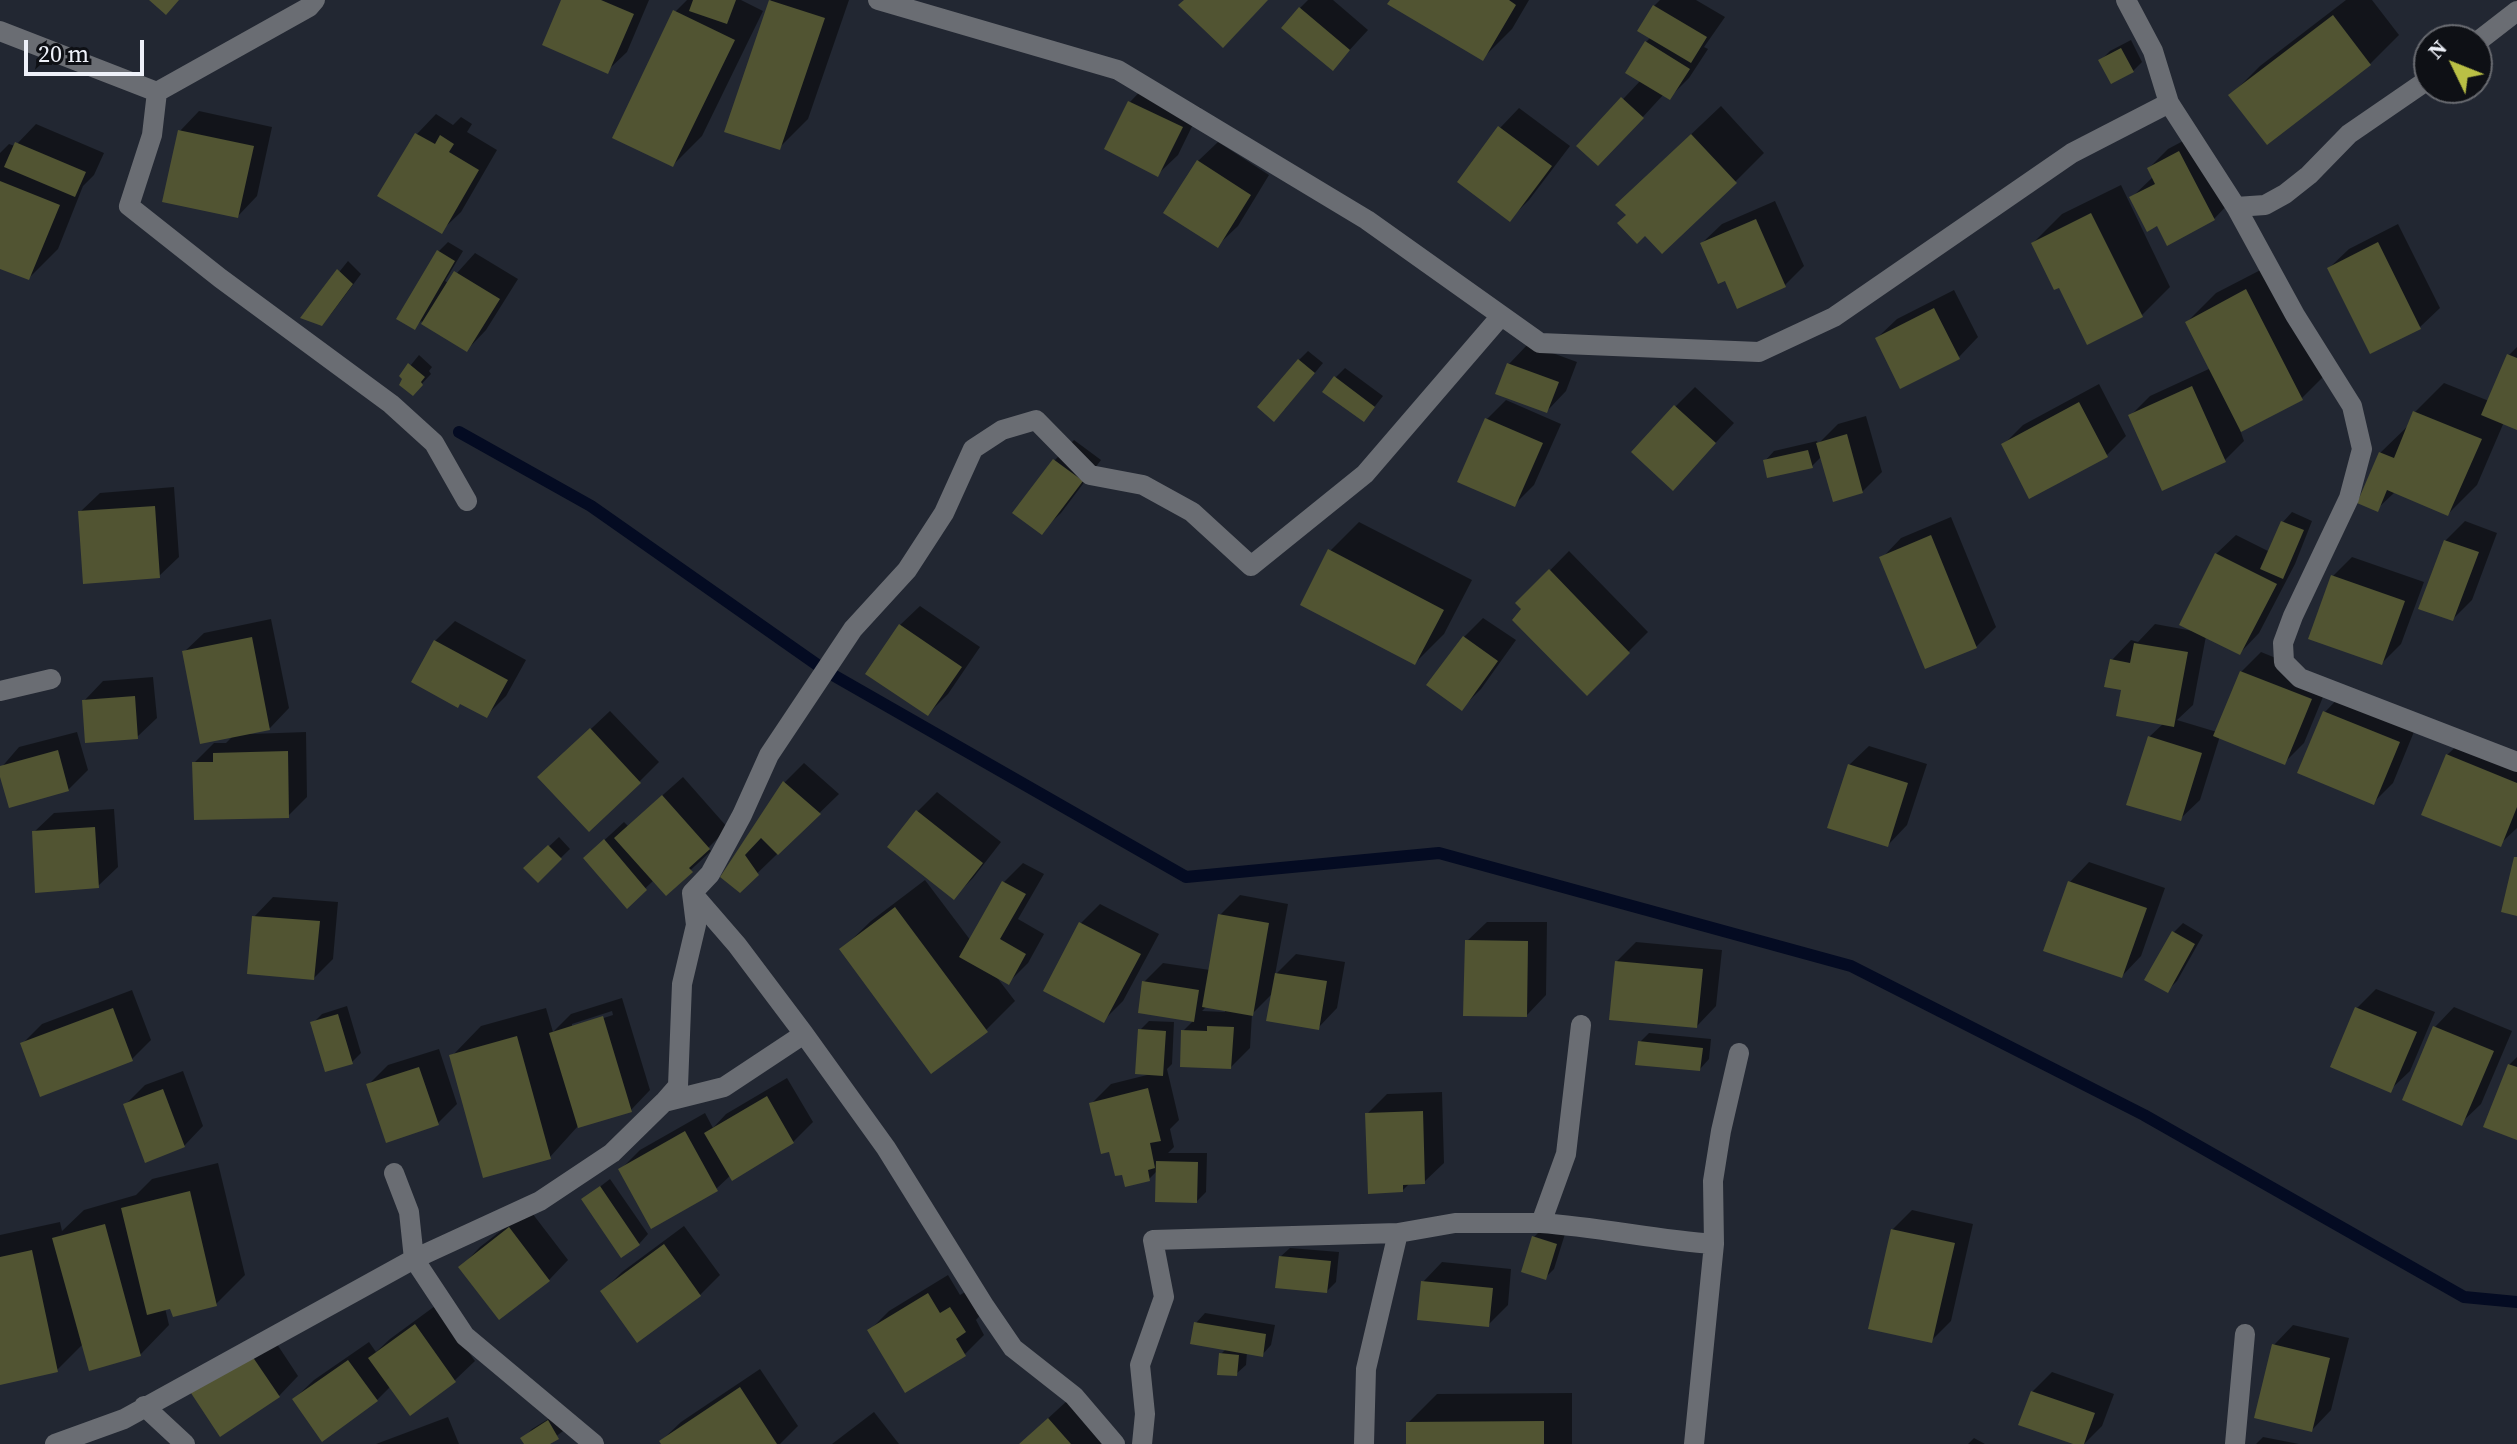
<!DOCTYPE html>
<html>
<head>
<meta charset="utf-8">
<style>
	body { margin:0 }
	#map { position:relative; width:2517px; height:1444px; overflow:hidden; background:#222732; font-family:"Source Serif 4",serif }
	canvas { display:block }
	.north { position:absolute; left:2413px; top:24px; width:80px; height:80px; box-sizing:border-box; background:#0e1015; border:2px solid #686a70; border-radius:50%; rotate:313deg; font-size:22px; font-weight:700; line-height:32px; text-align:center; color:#eef1f9 }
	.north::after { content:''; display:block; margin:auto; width:28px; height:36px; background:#bac045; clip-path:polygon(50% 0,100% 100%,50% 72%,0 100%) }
	.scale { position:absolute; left:24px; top:40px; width:120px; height:36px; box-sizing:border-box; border:4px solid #eef1f9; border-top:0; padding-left:10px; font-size:24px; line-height:28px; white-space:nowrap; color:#eef1f9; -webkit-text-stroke:6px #0e1015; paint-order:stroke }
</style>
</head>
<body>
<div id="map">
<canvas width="2517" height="1444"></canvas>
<div class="north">N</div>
<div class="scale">20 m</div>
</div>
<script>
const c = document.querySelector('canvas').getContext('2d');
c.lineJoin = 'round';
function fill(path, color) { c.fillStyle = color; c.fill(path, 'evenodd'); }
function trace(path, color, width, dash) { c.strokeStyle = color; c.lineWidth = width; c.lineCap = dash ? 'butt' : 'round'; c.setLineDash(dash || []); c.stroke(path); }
const shadow = new Path2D(`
	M563 0H649L627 52 607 71Z
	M687 0H741L763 11 702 136 673 165 675 12Z
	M771 0H849L808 119 779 148 727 131Z
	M1308 0H1333L1368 30 1333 68 1300 8Z
	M1392 0H1529L1512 29 1483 58Z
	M1660 0H1696L1725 17 1704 47 1708 49 1689 78 1669 98 1664 94 1618 144 1579 146 1641 80 1646 42 1651 37 1654 6Z
	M2346 0H2372L2399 35 2370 64 2231 95 2260 66Z
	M2131 40 2142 62 2133 71 2101 60 2110 51Z
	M1149 82 1201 108 1178 155 1158 174 1130 102Z
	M1721 106 1764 153 1735 182 1628 215 1647 176Z
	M1519 108 1570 146 1529 200 1510 219 1500 128Z
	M199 111 272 127 257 196 238 216 180 131Z
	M436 114 453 125 461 117 472 124 467 132 497 150 461 212 441 231 380 196 417 134Z
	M36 124 104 153 94 175 83 186 58 249 29 278 0 267V153L9 144 15 146Z
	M2198 133 2233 199 2214 219 2158 224 2132 197 2153 177 2149 168 2168 149Z
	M1218 142 1269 175 1238 226 1218 245 1198 161Z
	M2121 185 2170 287 2141 316 2060 285 2033 243 2062 214Z
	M1775 201 1804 266 1785 285 1726 278 1702 243 1722 224Z
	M2398 224 2440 308 2420 327 2329 268 2349 249Z
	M448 242 463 251 445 281 448 283 475 253 518 279 486 330 467 350 421 321 414 328 439 251Z
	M348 261 361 274 331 314 322 324 303 317Z
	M2276 262 2331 369 2302 398 2240 430 2244 441 2225 460 2130 416 2150 396 2211 368 2187 322 2216 293Z
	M1954 290 1978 337 1959 357 1877 338 1897 319Z
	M1528 344 1577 362 1566 391 1547 411 1509 364Z
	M2517 347V428L2504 422 2477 485 2448 514 2395 492 2377 509 2380 453 2411 423 2415 412 2444 383 2489 401 2509 355Z
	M1308 351 1323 363 1284 410 1299 360Z
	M419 355 432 367 429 371 431 374 413 393 402 376Z
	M1345 368 1383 396 1364 420 1335 378Z
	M2099 384 2126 436 2107 455 2003 445 2023 425Z
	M1695 387 1734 423 1692 468 1675 407Z
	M1506 400 1561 424 1534 485 1514 505 1487 419Z
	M1866 416 1882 472 1862 492 1822 456 1812 466 1765 461 1774 451 1817 441 1818 444 1838 424Z
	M1074 440 1101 460 1061 513 1041 532 1015 512 1055 460Z
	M174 487 179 557 159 576 80 512 100 493Z
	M2292 512 2312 521 2295 564 2259 633 2240 653 2206 636 2193 705 2177 720 2217 732 2241 672 2261 652 2330 680 2304 743 2285 762 2220 736 2200 800 2180 819 2149 737 2164 723 2123 688 2112 660 2131 640 2138 642 2155 624 2193 631 2216 554 2236 535 2270 552 2283 522Z
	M1951 517 1996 627 1976 647 1882 558 1901 538Z
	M2465 521 2497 533 2472 600 2453 619 2445 541Z
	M1359 522 1472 580 1444 634 1415 663 1330 551Z
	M1569 551 1648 632 1587 693 1518 603Z
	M2352 557 2424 582 2401 644 2382 663 2333 576Z
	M920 606 980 647 948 694 928 714 900 625Z
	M1483 618 1516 640 1481 689 1462 708 1464 637Z
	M271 619 289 708 270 728 250 732V734L306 732 307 797 288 816 194 763 214 743H226L234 735 184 652 204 633Z
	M455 621 526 660 506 696 486 716 435 641Z
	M153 677 157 718 137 737 84 701 103 681Z
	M2344 692 2418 722 2393 783 2374 802 2325 712Z
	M610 711 659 762 639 782 560 758Z
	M77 732 88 770 68 790 0 769 19 747Z
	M2467 736 2517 756V828L2500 844 2447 755Z
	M1869 746 1927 764 1907 825 1888 845 1849 765Z
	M804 763 839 794 740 890 722 877 785 782Z
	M683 777 728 828 708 848 711 851 666 893 654 880 627 906 585 858 624 822 628 826Z
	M937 792 1001 842 973 878 953 898 890 847 918 811Z
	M114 809 118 867 98 886 34 832 54 813Z
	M559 837 570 849 538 880 526 868Z
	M2089 862 2165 888 2141 956 2122 976 2070 882Z
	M1023 863 1044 874 1018 919 1044 934 1028 963 1009 982 995 975 1015 1001 986 1030 842 949 871 921 925 880 971 941 1004 882Z
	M1240 895 1288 904 1275 975 1296 954 1345 962 1337 1008 1318 1028 1273 993 1252 1014 1250 1048 1231 1067 1183 1031 1194 1020 1144 982 1163 963 1210 970 1220 915ZM1207 1006 1225 1009V1012L1202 1011Z
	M273 897 338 902 333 959 314 978 254 917Z
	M1100 904 1159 934 1123 1001 1104 1020 1080 924Z
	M1487 922H1547L1546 995 1527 1015 1467 941Z
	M2183 923 2203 935 2177 981 2168 990 2174 932Z
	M1636 942 1722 950 1716 1006 1697 1026 1617 961Z
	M2376 989 2435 1012 2410 1071 2390 1090 2357 1008Z
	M132 990 151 1040 132 1059 22 1044 42 1024Z
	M622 998 650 1090 631 1110 578 1126 550 1157 452 1056 481 1026 546 1008 553 1032 571 1014ZM612 1011 613 1015 572 1028V1024Z
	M347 1006 361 1053 352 1062 313 1023 322 1014Z
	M2454 1007 2512 1031 2481 1104 2461 1123 2435 1027Z
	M1149 1021 1174 1022 1172 1064 1167 1069 1179 1120 1170 1129 1174 1147 1168 1153H1207L1206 1192 1197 1201 1158 1170 1149 1179 1092 1103 1111 1084 1151 1074 1140 1030Z
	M1649 1033 1711 1039 1709 1059 1700 1069 1640 1042Z
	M439 1049 457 1104 438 1123 368 1085 388 1065Z
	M2517 1057V1137L2509 1065Z
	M183 1071 203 1126 184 1146 126 1104 145 1085Z
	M787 1078 813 1122 793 1142 731 1175 716 1189 621 1169 640 1150 705 1113 713 1128 726 1114Z
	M1442 1092 1444 1163 1424 1182 1410 1183 1402 1191 1367 1114 1387 1094Z
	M218 1163 245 1275 216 1304 165 1308 169 1325 140 1355 83 1344 57 1370 0 1383V1235L60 1222 62 1231 84 1210 136 1195 152 1179Z
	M610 1179 648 1234 639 1244 584 1199Z
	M529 1209 568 1260 549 1280 461 1267 480 1247Z
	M1912 1210 1973 1224 1951 1321 1931 1341 1892 1230Z
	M684 1226 720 1275 700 1295 638 1340 603 1291 622 1272Z
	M1543 1228 1565 1234 1554 1269 1545 1278 1534 1237Z
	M1290 1248 1339 1252 1336 1282 1327 1291 1280 1257Z
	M1442 1262 1511 1269 1508 1305 1488 1325 1423 1282Z
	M948 1275 960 1295 970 1289 984 1311 976 1320 984 1335 965 1354 870 1330 889 1311Z
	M435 1306 475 1361 455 1380 411 1413 391 1386 377 1400 294 1399 314 1380 369 1342 376 1352 390 1339Z
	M1205 1313 1275 1325 1271 1345 1262 1355 1247 1352 1246 1365 1236 1374 1221 1354 1227 1348 1196 1323Z
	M2293 1325 2349 1338 2331 1410 2312 1430 2274 1345Z
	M269 1332 298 1376 279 1396 191 1390Z
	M760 1369 798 1426 780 1444H663L661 1441 681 1422Z
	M2052 1372 2114 1394 2102 1426 2084 1444H2079L2032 1392Z
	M1572 1393V1444H1408V1423L1437 1394Z
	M1068 1400 1108 1444H1020Z
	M874 1412 899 1444H832Z
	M558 1413 567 1428 546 1444H526L523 1438 532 1429Z
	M448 1417 459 1444H376Z
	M2263 1437 2299 1444H2256Z
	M1974 1438 1985 1444H1968Z`);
const stream = new Path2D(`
	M459 432 591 506 826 671 1186 877 1439 853 1851 966 2144 1115 2464 1297 2517 1302`);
const building = new Path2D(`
	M149 0H179L166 15Z
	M561 0H601L634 14 608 74 542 45Z
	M693 0H736L727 24 689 11Z
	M769 0 825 18 780 150 724 132Z
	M1184 0H1268L1223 48 1178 5Z
	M1390 0H1509L1516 5 1483 61 1387 4Z
	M1653 5 1707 37 1691 63 1637 31Z
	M1299 7 1350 50 1333 71 1281 28Z
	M673 10 735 40 673 167 612 138Z
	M2333 15 2371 65 2267 145 2228 95Z
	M1645 41 1690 69 1670 100 1625 73Z
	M2121 48 2134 72 2111 84 2098 60Z
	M1621 97 1644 118 1598 166 1576 146Z
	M1128 101 1183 127 1158 177 1104 149Z
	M1498 126 1552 166 1510 222 1457 182Z
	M178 130 254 146 238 218 162 202Z
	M415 133 435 144 440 135 454 144 449 152 479 170 442 234 377 196Z
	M1691 134 1737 183 1662 254 1645 236 1637 244 1617 223 1626 215 1615 205Z
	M15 142 86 172 75 197 4 167Z
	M2179 151 2215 220 2167 246 2157 226 2147 232 2129 197 2155 184 2147 168Z
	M1197 160 1251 195 1218 248 1163 213Z
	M0 181 60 205 29 280 0 269Z
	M2091 213 2143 317 2087 345 2059 288 2054 290 2031 243Z
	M1756 219 1786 287 1737 309 1725 281 1718 284 1700 243Z
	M2378 242 2421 329 2370 354 2327 268Z
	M437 250 455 261 415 330 396 319Z
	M337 269 353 284 322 326 300 318Z
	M454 271 500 299 467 352 421 324Z
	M2246 289 2303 400 2241 432 2185 322Z
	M1934 308 1960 359 1900 389 1875 338Z
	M2507 354 2517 358V430L2481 415Z
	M1298 359 1315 373 1274 422 1257 407Z
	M408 363 425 377 421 382 423 385 413 396 399 385 402 379 399 376Z
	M1507 363 1559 382 1547 413 1495 394Z
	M1334 376 1375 407 1364 422 1322 392Z
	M2192 386 2226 462 2162 491 2128 415Z
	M2079 402 2108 457 2029 499 2001 444Z
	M1674 405 1716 443 1673 491 1631 452Z
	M2413 411 2482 439 2448 516 2387 490 2378 512 2357 503 2379 452 2394 458Z
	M1485 418 1543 443 1515 507 1457 482Z
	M1847 434 1863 493 1833 502 1816 443Z
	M1808 450 1813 468 1767 478 1763 460Z
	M1053 459 1083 481 1042 535 1012 513Z
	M155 506 160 578 83 584 78 511Z
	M2281 521 2304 530 2283 579 2260 569Z
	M1931 535 1977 648 1925 669 1879 557Z
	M2444 540 2479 552 2453 621 2418 609Z
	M1328 549 1444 610 1415 665 1300 605Z
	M2215 553 2277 584 2240 655 2179 625Z
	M1549 569 1630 653 1587 696 1512 620 1521 609 1515 603Z
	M2331 575 2405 601 2382 665 2308 639Z
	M899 624 962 667 928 716 865 674Z
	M1463 636 1498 661 1462 711 1426 685Z
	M252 637 270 730 200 744 182 651Z
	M434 640 508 680 487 718 460 704 458 708 411 682Z
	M2134 643 2188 652 2174 727 2116 716 2121 690 2104 687 2110 659 2130 663Z
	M2240 671 2312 699 2285 765 2213 736Z
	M135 696 138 739 85 743 82 700Z
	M2323 711 2400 742 2374 805 2297 773Z
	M590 728 641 783 589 832 537 777Z
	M2148 736 2202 753 2181 821 2126 805Z
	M58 750 69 791 9 808 0 777V766Z
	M288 751 289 818 194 820 192 762H213V753Z
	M2446 754 2517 783V807L2501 847 2421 815Z
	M1848 764 1908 783 1888 847 1827 828Z
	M783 781 821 814 778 855 761 838 745 855 759 875 740 893 720 877Z
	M662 795 710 849 689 868 693 872 666 896 614 838Z
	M916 810 983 863 954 900 887 847Z
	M95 827 99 888 35 893 32 831Z
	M604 839 647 890 627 909 583 858Z
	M548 845 562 859 538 883 523 868Z
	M2514 857H2517V916L2501 912Z
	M1002 881 1026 894 1000 939 1026 954 1009 985 959 957Z
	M2068 881 2147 908 2122 978 2043 951Z
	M895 907 988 1032 931 1074 839 949Z
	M1218 914 1269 923 1253 1016 1202 1007Z
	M252 916 320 921 314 980 247 974Z
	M1079 922 1141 954 1104 1023 1043 991Z
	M2172 931 2195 944 2168 993 2144 980Z
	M1465 940 1528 941 1527 1017 1463 1016Z
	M1615 961 1703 969 1697 1028 1609 1020Z
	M1275 973 1327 981 1319 1030 1266 1021Z
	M1142 981 1199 990 1194 1022 1138 1013Z
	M2355 1007 2417 1032 2391 1093 2330 1067Z
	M113 1008 133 1061 40 1097 20 1043Z
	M338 1014 353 1064 325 1072 310 1022Z
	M603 1016 632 1112 578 1128 549 1033Z
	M1207 1026 1234 1027 1231 1069 1180 1067 1181 1030 1207 1031Z
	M2433 1026 2494 1051 2462 1126 2402 1100Z
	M1138 1029 1166 1031 1163 1076 1135 1074Z
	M517 1036 551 1159 483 1178 449 1055Z
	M1638 1041 1703 1048 1700 1071 1635 1065Z
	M2508 1064 2517 1067V1140L2483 1127Z
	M419 1067 439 1125 386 1143 366 1084Z
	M1148 1088 1161 1141 1150 1143 1155 1168 1148 1170 1150 1181 1125 1187 1122 1175 1115 1176 1109 1152 1101 1154 1089 1103Z
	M163 1089 185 1147 145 1163 123 1104Z
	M767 1096 794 1143 732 1181 704 1133Z
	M1423 1111 1425 1184 1403 1185V1192L1368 1194 1365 1113Z
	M685 1131 718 1191 651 1229 618 1169Z
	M1156 1161 1198 1162 1197 1203 1155 1202Z
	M600 1186 640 1245 621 1258 581 1199Z
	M190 1191 217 1306 173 1317 170 1309 147 1315 121 1208Z
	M105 1224 141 1356 89 1371 52 1238Z
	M509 1227 550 1281 499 1320 458 1267Z
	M1891 1229 1955 1243 1932 1343 1868 1329Z
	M1532 1236 1557 1244 1546 1280 1521 1272Z
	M664 1244 701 1296 637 1343 600 1291Z
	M32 1250 58 1372 0 1385V1257Z
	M1279 1256 1331 1261 1327 1293 1275 1288Z
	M1421 1281 1493 1288 1489 1327 1417 1320Z
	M928 1293 940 1313 950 1307 966 1332 956 1339 966 1356 905 1393 867 1330Z
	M1194 1322 1266 1334 1263 1357 1190 1344Z
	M415 1324 456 1382 410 1416 368 1358Z
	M2272 1344 2330 1358 2312 1432 2254 1418Z
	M248 1350 280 1397 220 1437 189 1390Z
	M1219 1353 1239 1355 1237 1376 1217 1375Z
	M348 1360 378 1401 322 1442 292 1399Z
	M740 1387 777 1444H661L659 1441Z
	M2031 1391 2095 1413 2084 1444H2073L2018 1425Z
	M1048 1418 1071 1444H1019Z
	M548 1420 559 1439 550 1444H524L520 1438Z
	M1544 1421V1444H1406V1422Z`);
const street = new Path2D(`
	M878 0 1118 70 1367 220 1540 343 1759 352 1834 317 2072 153 2169 103
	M2126 0 2153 51 2169 103 2236 207 2295 315 2352 406 2362 449 2349 498 2293 616 2283 643 2284 662 2300 678 2517 762
	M0 31 157 92 309 7 315 0
	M2477 42 2517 11
	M157 92 152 135 129 206 220 278 391 404 434 443 467 501
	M2236 207 2265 205 2285 194 2309 175 2349 134 2429 79
	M0 691 51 679
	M804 1034 886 1148 985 1307 1013 1348 1074 1396 1115 1444
	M664 1102 678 1086 682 984 696 925 692 893
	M394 1173 409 1212 414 1259 540 1201 612 1153 664 1102 724 1087 804 1034 737 945 692 893 710 874 742 815 769 755 853 629 907 570 944 513 973 449 1002 430 1036 420 1090 475 1143 485 1192 512 1251 566 1365 474 1501 316
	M1541 1223C1599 1227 1656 1240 1714 1244L1694 1444
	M1714 1244 1713 1181 1721 1131 1739 1053
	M144 1406 185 1444
	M55 1444 124 1419 414 1259 465 1336 594 1444
	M1142 1444 1145 1414 1140 1365 1164 1297 1153 1240 1398 1233 1455 1223H1541L1566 1154 1581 1025
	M1364 1444 1366 1369 1398 1233
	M2235 1444 2245 1334`);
fill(shadow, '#0007');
trace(stream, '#040b22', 12);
fill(building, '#515432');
trace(street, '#6a6d73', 20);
</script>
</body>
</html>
